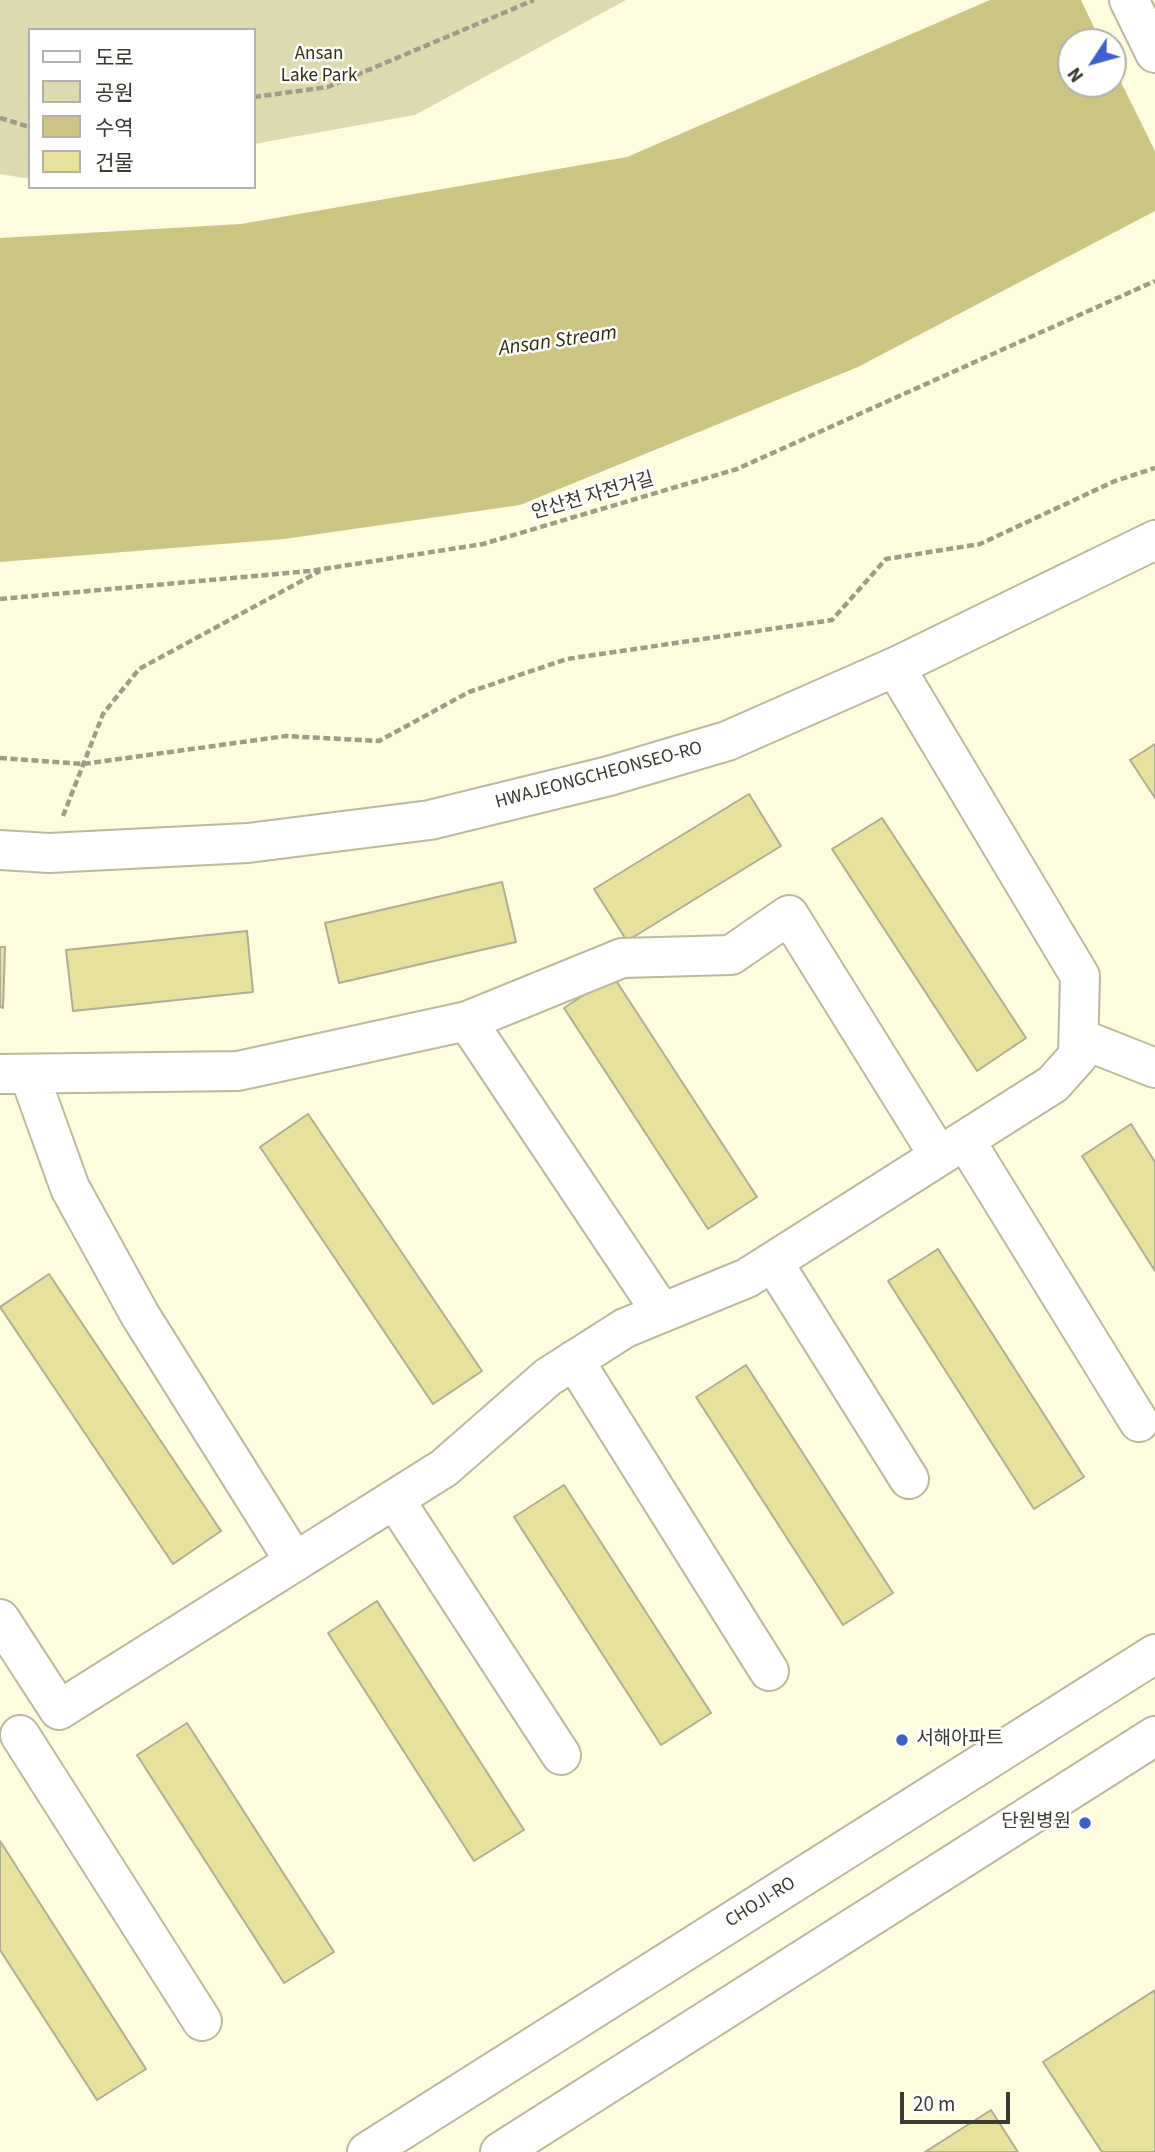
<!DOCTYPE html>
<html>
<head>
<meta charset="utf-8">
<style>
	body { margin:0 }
	#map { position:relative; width:1155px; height:2152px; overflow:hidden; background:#fefcdf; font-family:"Source Sans 3","Noto Sans KR",sans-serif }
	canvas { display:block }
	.legend { position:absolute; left:28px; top:28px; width:228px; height:161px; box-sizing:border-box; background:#fff; border:2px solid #b1b0ac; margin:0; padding:9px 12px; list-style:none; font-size:21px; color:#3b3a30 }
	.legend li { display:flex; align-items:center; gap:14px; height:35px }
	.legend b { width:35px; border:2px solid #b1b0ac }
	.north { position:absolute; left:1057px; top:28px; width:70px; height:70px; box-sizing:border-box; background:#fff; border:2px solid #b1b0ac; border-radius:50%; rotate:234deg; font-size:19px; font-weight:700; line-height:28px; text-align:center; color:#3b3a30 }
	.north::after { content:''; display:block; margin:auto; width:24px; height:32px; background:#3b60d1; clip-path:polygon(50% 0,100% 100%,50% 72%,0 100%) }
	.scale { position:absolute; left:900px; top:2092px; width:110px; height:32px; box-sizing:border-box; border:4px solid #3b3a30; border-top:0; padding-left:9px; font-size:21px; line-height:24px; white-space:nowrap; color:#3b3a30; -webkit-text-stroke:5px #fff; paint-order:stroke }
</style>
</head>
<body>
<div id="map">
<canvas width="1155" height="2152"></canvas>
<ul class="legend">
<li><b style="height:9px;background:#fff"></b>도로</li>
<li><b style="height:19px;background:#dddab0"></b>공원</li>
<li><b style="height:19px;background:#ccc582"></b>수역</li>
<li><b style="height:19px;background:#e7e19c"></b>건물</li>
</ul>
<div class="north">N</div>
<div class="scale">20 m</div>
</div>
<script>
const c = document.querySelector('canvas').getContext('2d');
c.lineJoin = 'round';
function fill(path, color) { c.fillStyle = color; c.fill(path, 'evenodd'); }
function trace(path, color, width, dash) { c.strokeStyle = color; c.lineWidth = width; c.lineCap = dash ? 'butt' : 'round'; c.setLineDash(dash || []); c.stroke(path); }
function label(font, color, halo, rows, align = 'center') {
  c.font = font + ' "Source Sans 3","Noto Sans KR",sans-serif'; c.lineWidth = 5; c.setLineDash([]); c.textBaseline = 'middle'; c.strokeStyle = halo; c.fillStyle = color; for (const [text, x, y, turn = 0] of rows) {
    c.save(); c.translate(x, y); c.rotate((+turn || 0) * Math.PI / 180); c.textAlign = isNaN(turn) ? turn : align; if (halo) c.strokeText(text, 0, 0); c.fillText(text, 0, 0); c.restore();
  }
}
const green = new Path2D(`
	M0 0H626L415 115 254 144V30H30V179L0 174Z`);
const water = new Path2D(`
	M990 0H1155V211L858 367 520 505 284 539 0 562V238L241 224 627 157ZM1071 42H1113V84H1071Z`);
const pier = new Path2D(`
	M1081 0H1155V151L1113 66V42H1101Z`);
const building = new Path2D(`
	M1155 744V798L1130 760Z
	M749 794 781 846 627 941 594 889Z
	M882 818 1026 1038 977 1071 832 849Z
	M502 882 516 942 339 983 325 923Z
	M247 931 253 992 73 1011 66 950Z
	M0 947H5L3 1008 0 1007Z
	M613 976 757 1197 708 1229 564 1008Z
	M308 1114 482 1371 433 1404 260 1147Z
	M1131 1124 1155 1162V1271L1082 1156Z
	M938 1249 1084 1477 1034 1509 888 1281Z
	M49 1274 221 1531 173 1564 0 1307Z
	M746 1365 893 1593 843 1625 696 1397Z
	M564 1485 711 1713 661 1745 514 1517Z
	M377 1601 524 1830 474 1861 328 1633Z
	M187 1723 334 1952 284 1983 137 1755Z
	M0 1841 146 2069 97 2100 0 1950Z
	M1155 1990V2152H1102L1043 2062Z
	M991 2110 1018 2152H925Z`);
const path = new Path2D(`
	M254 97 328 87 534 0
	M0 118 30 127
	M0 599 310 571 483 544 737 469 1155 281
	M0 758 83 764 286 736 379 741 469 692 567 659 832 620 886 559 980 544 1115 481 1155 468
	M63 816 103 714 139 669 320 571`);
const minor = new Path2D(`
	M0 850 49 853 248 843 430 820 609 776 727 741 895 667 1155 540
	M467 1021 622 958 731 955 789 915 939 1156
	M1079 1038 1155 1068
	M0 1074 238 1071 467 1021 662 1313
	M29 1074 70 1188 140 1315 295 1562
	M965 1140 1139 1422
	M773 1262 909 1479
	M574 1360 769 1671
	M395 1500 561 1755
	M0 1619 59 1710 444 1468 548 1377 625 1328 747 1278 1053 1084 1078 1056 1080 976 895 667
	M20 1735 202 2021
	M367 2152 1155 1654
	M500 2152 1155 1736`);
const major = new Path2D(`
	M1129 0 1155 53`);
const markers = [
	[902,1740,7,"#3b60d1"],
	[1085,1823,7,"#3b60d1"]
];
const parkNames = [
	["Ansan",319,55],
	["Lake Park",319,77]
];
const streetNames = [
	["안산천 자전거길",593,497,-16],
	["HWAJEONGCHEONSEO-RO",599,776,-15],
	["CHOJI-RO",761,1903,-32]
];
const poiNames = [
	["서해아파트",916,1740],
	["단원병원",1071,1823,"right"]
];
const waterNames = [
	["Ansan Stream",558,342,-8]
];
fill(green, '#dddab0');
fill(water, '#ccc582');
fill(pier, '#fefcdf');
fill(building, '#e7e19c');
trace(building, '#afad92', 2);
trace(minor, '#bbb89e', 42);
trace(major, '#bbb89e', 42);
trace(path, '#9d9c88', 4.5, [7, 3.5]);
trace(minor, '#fff', 38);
trace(major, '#fff', 38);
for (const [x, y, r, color] of markers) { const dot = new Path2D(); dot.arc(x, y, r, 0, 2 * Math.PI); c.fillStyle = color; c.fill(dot); trace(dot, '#fff', 2.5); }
label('19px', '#343112', '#fff', parkNames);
label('19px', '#3b3a30', '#fff', streetNames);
label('19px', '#3b3a30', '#fff', poiNames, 'left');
label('italic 21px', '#2e2b0d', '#fff', waterNames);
</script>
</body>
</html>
